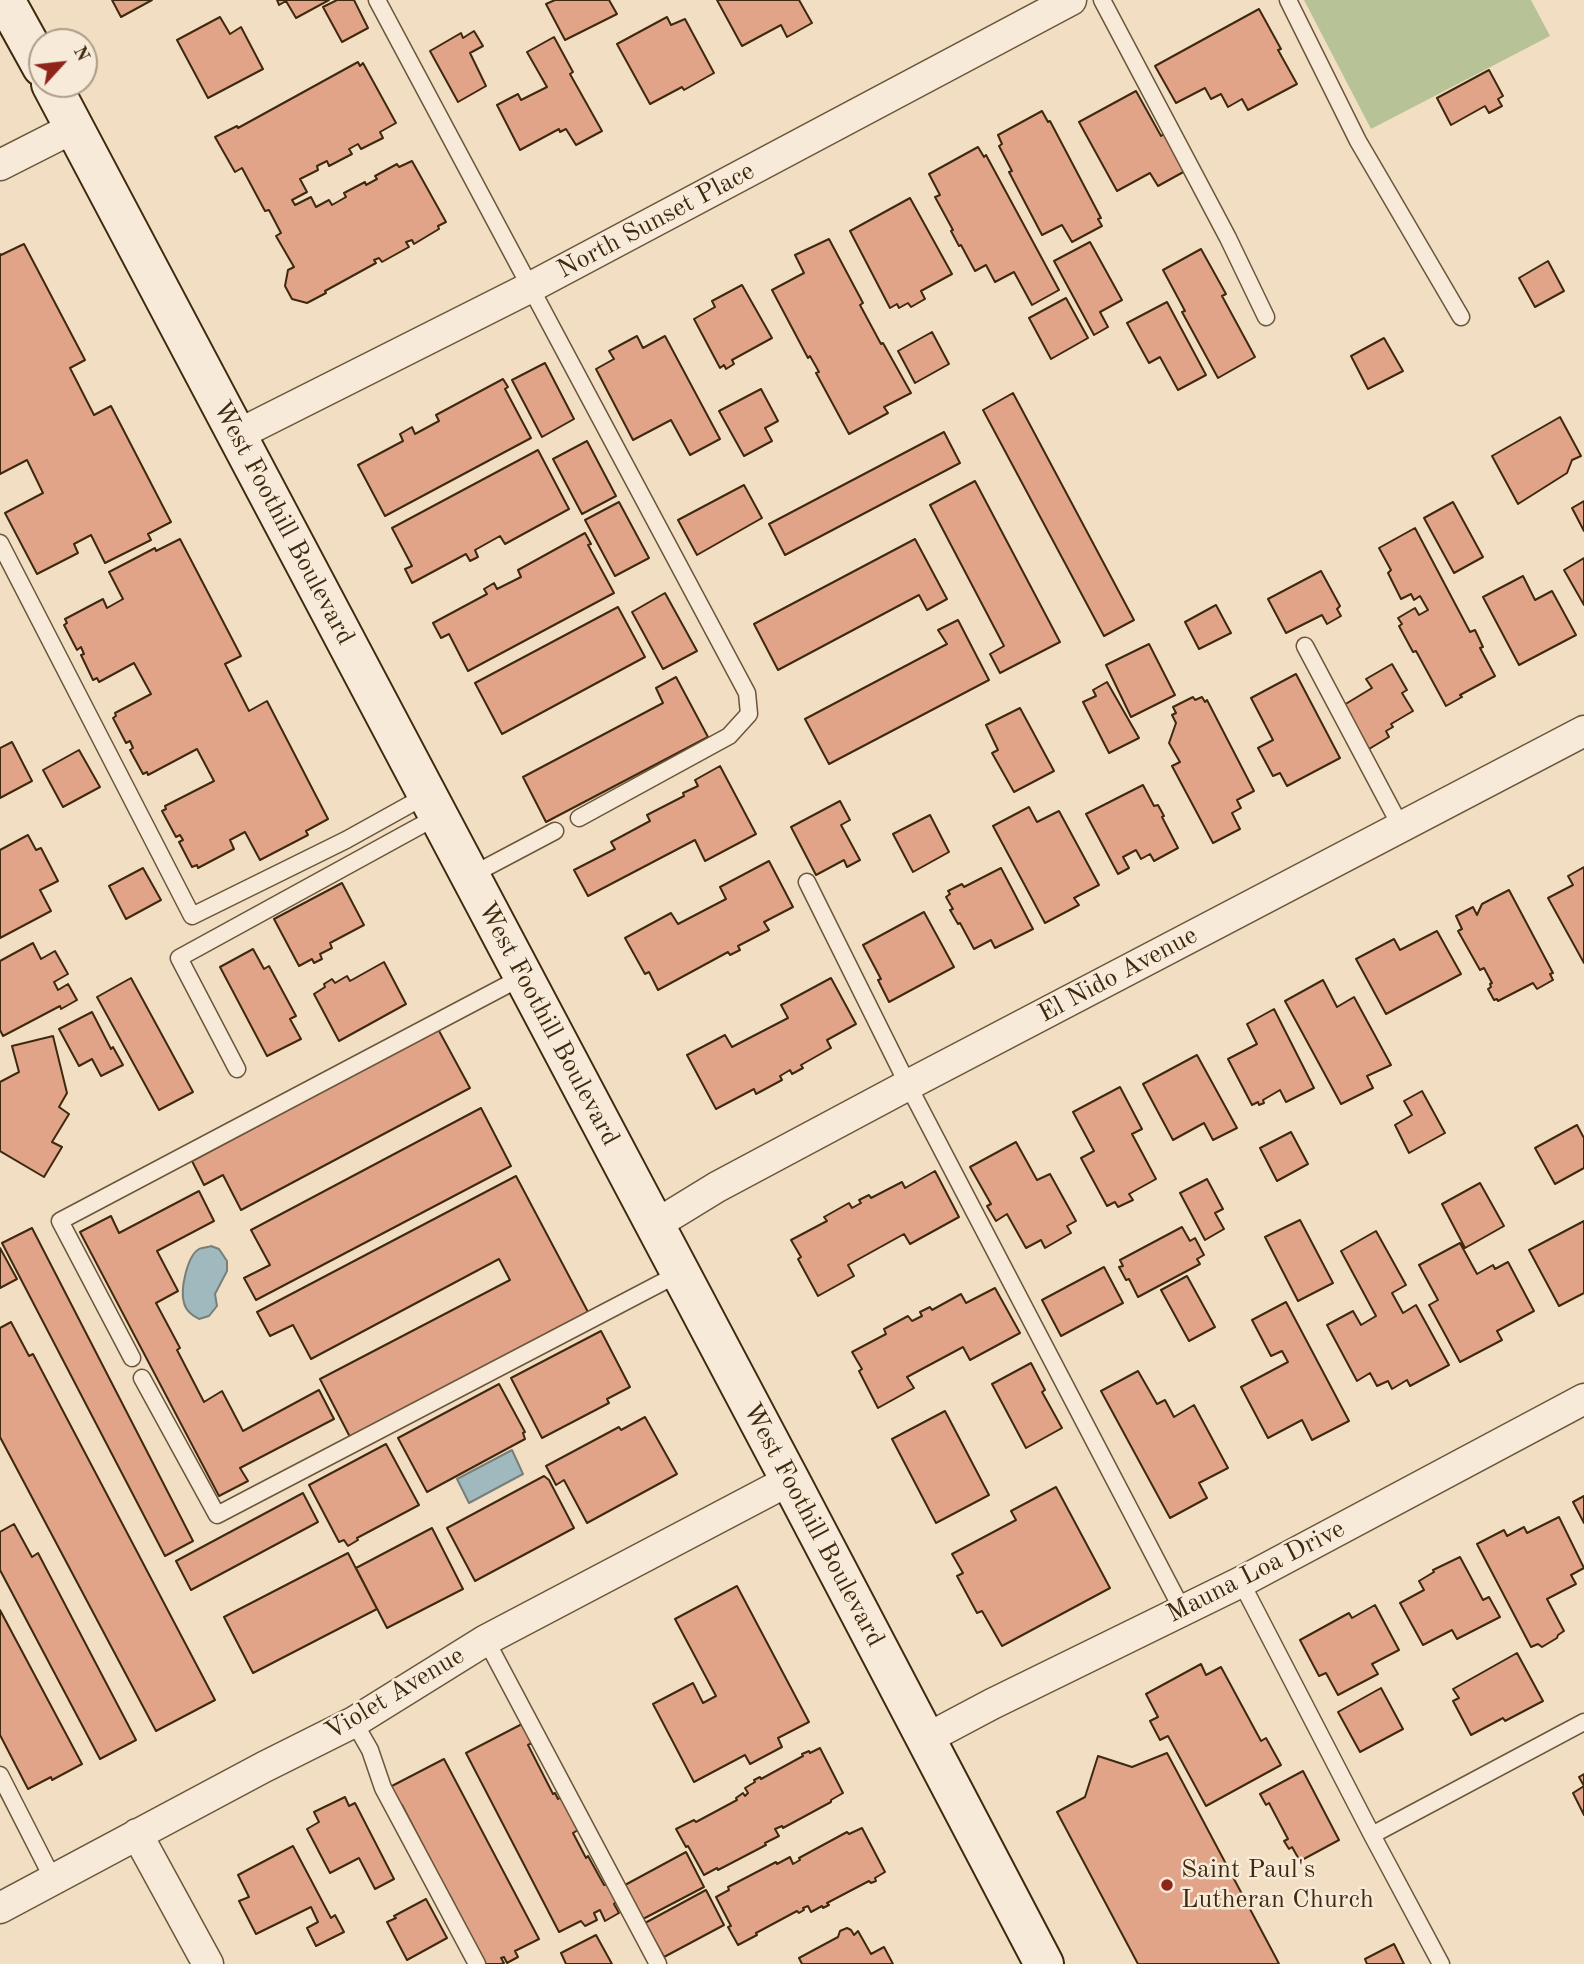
<!DOCTYPE html>
<html>
<head>
<meta charset="utf-8">
<style>
	body { margin:0 }
	#map { position:relative; width:1584px; height:1964px; overflow:hidden; background:#f2dec3; font-family:"Old Standard TT",serif }
	canvas { display:block }
	.north { position:absolute; left:28px; top:28px; width:70px; height:70px; box-sizing:border-box; background:#f7ead8; border:2px solid #ad9d87; border-radius:50%; rotate:63deg; font-size:19px; font-weight:700; line-height:28px; text-align:center; color:#3e290e }
	.north::after { content:''; display:block; margin:auto; width:24px; height:32px; background:#8f2418; clip-path:polygon(50% 0,100% 100%,50% 72%,0 100%) }
</style>
</head>
<body>
<div id="map">
<canvas width="1584" height="1964"></canvas>
<div class="north">N</div>
</div>
<script>
const c = document.querySelector('canvas').getContext('2d');
c.lineJoin = 'round';
function fill(path, color) { c.fillStyle = color; c.fill(path, 'evenodd'); }
function trace(path, color, width, dash) { c.strokeStyle = color; c.lineWidth = width; c.lineCap = dash ? 'butt' : 'round'; c.setLineDash(dash || []); c.stroke(path); }
function label(font, color, halo, rows, align = 'center') {
  c.font = font + ' "Old Standard TT",serif'; c.lineWidth = 5; c.setLineDash([]); c.textBaseline = 'middle'; c.strokeStyle = halo; c.fillStyle = color; for (const [text, x, y, turn = 0] of rows) {
    c.save(); c.translate(x, y); c.rotate((+turn || 0) * Math.PI / 180); c.textAlign = isNaN(turn) ? turn : align; if (halo) c.strokeText(text, 0, 0); c.fillText(text, 0, 0); c.restore();
  }
}
const green = new Path2D(`
	M1304 0H1531L1550 36 1371 129Z`);
const water = new Path2D(`
	M211 1246 219 1249 227 1261V1271L215 1294 217 1306 209 1316 199 1319C192 1315 186 1311 184 1303 180 1290 187 1256 199 1249 200 1248 210 1247 211 1246Z
	M512 1450 523 1474 469 1503 457 1479Z`);
const building = new Path2D(`
	M112 0H152L121 17Z
	M277 0H329L296 18 286 1 279 5Z
	M337 0H354L368 28 342 42 323 7Z
	M555 0H609L617 14 565 40 546 4Z
	M717 0H799L812 23 787 37 781 25 742 46Z
	M1259 9 1281 49 1278 50 1297 84 1248 110 1242 99 1228 107 1221 94 1211 99 1205 88 1176 103 1155 66Z
	M220 17 230 34 241 27 263 69 208 98 177 40Z
	M667 17 671 25 685 19 714 73 684 90 682 87 650 104 617 44Z
	M474 31 483 46 470 53 486 86 458 102 430 51 461 33 463 38Z
	M554 37 573 72 570 74 602 131 576 145 566 129 560 132 559 129 520 150 497 105 518 94 521 100 547 87 527 52Z
	M358 62 360 66 363 63 396 123 380 132 383 138 361 149 358 144 349 149 352 154 329 166 327 161 317 166 318 170 300 179 307 192 292 200 295 205 311 197 316 207 329 200 332 205 346 197 344 193 365 182 366 185 377 179 375 176 397 164 399 167 412 161 446 222 438 226 439 229 414 244 412 240 406 242 409 247 382 262 379 258 374 260 376 263 325 291 326 293 307 303 292 299 285 286 288 270 294 267 276 236 281 233 269 210 265 211 242 168 235 172 215 137 237 126 238 128Z
	M1489 70 1503 96 1498 99 1502 106 1489 113 1485 106 1451 125 1437 98Z
	M1136 91 1161 136 1167 132 1187 170 1158 186 1150 173 1117 191 1079 122Z
	M1042 111 1048 122 1050 121 1101 218 1098 219 1102 226 1072 242 1062 225 1042 235 1009 172 1012 171 999 146 1002 144 998 135Z
	M978 147 984 157 986 155 1059 290 1032 305 1014 272 995 282 986 265 975 271 961 245 959 246 951 231 953 230 935 197 940 195 929 174Z
	M910 198 952 274 921 291 925 299 911 307 908 303 899 308 897 304 890 308 850 231Z
	M829 239 863 303 860 305 881 344 883 343 911 393 884 407 888 413 849 434 816 373 819 372 810 356 808 358 772 290 804 273 795 255Z
	M1090 242 1122 300 1100 312 1108 327 1094 335 1054 261Z
	M24 244 85 360 70 368 94 415 111 406 171 522 148 534 151 540 105 563 91 535 74 544 78 553 37 574 5 513 43 493 27 460 0 474V254L1 255Z
	M1201 249 1226 294 1222 296 1255 357 1218 378 1182 312 1185 311 1163 270Z
	M1548 261 1564 291 1535 307 1519 278Z
	M742 285 772 338 732 360 734 364 726 369 724 365 720 368 694 319 715 307 712 301Z
	M1066 298 1088 338 1051 359 1029 318Z
	M1167 302 1206 375 1178 390 1160 357 1149 363 1127 323Z
	M932 332 949 364 915 383 898 351Z
	M637 336 643 348 665 336 720 439 690 455 671 420 633 440 596 369 614 359 609 351Z
	M1384 338 1403 371 1368 389 1351 356Z
	M545 363 574 419 542 437 512 380Z
	M503 379 508 387 505 389 531 438 385 516 358 465 403 441 400 434 412 427 415 434 439 421 436 415Z
	M761 389 778 421 765 428 772 441 744 456 719 411Z
	M1013 393 1134 620 1104 636 983 410Z
	M1560 417 1581 456 1572 460 1567 473 1518 504 1492 456Z
	M944 432 960 463 785 555 769 524Z
	M587 441 616 496 582 514 553 459Z
	M538 450 569 509 505 544 500 536 475 550 478 557 470 561 466 554 412 583 405 569 412 566 392 528Z
	M975 481 1060 642 1000 673 990 654 1004 646 930 505Z
	M744 485 762 518 697 555 678 520Z
	M1584 501V531L1572 508Z
	M619 502 649 558 615 576 585 520Z
	M1453 502 1483 557 1454 573 1424 518Z
	M1415 528 1470 632 1475 630 1483 647 1480 648 1495 676 1460 695 1462 697 1446 706 1416 651 1413 652 1399 626 1402 624 1398 618 1415 608 1419 615 1428 610 1420 596 1414 600 1411 594 1401 599 1388 573 1391 570 1379 548Z
	M585 533 591 544 588 545 614 593 468 671 449 634 441 638 433 623 487 594 484 589 494 583 497 589 521 577 518 570Z
	M180 539 241 656 225 664 249 711 267 701 328 819 306 831 308 835 260 860 245 832 230 840 234 849 198 868 197 865 192 867 179 842 183 840 180 835 176 837 162 811 166 809 165 806 214 781 197 749 148 775 147 772 143 774 130 750 133 748 130 741 126 743 113 718 116 716 115 713 151 694 134 663 99 682 97 678 93 680 81 655 84 654 81 647 77 650 64 625 67 623 65 619 103 599 107 608 123 599 109 572 155 548 156 551Z
	M915 539 947 599 927 610 919 595 778 670 754 624Z
	M1584 558V605L1564 570Z
	M1321 571 1340 606 1337 609 1341 616 1327 624 1322 615 1286 633 1268 599Z
	M1523 576 1535 600 1552 591 1576 635 1519 665 1483 597Z
	M665 593 697 651 663 669 632 612Z
	M1216 605 1231 633 1199 649 1185 622Z
	M618 607 645 657 502 734 475 683Z
	M958 620 989 680 829 764 805 719 947 644 938 630Z
	M1149 644 1175 695 1131 717 1106 665Z
	M1392 664 1407 690 1402 693 1413 711 1391 724 1393 727 1386 731 1389 737 1364 752 1339 708 1372 688 1366 679Z
	M1296 674 1340 758 1287 786 1280 773 1273 776 1258 748 1273 740 1251 698Z
	M676 677 708 737 546 822 523 777 663 703 656 688Z
	M1107 682 1139 738 1109 753 1083 702 1096 696 1093 690Z
	M1193 697 1195 700 1202 697 1205 702 1207 700 1254 791 1237 800 1241 808 1232 813 1240 829 1213 843 1172 766 1180 762 1169 743 1176 723 1172 715 1176 713 1173 707Z
	M1020 708 1054 771 1014 792 992 753 998 750 986 725Z
	M12 742 32 781 0 798V748Z
	M79 750 100 787 63 807 43 770Z
	M720 766 756 834 705 861 695 840 588 896 574 870 615 849 611 842 650 821 647 815 684 796 683 793 698 786 695 780Z
	M1143 785 1154 806 1158 805 1164 816 1162 817 1178 848 1154 861 1150 854 1141 859 1136 850 1123 857 1129 868 1118 874 1086 814Z
	M840 801 850 820 841 825 860 860 847 867 844 860 816 875 791 827Z
	M1029 807 1037 822 1059 811 1099 885 1074 898 1079 905 1045 923 993 826Z
	M930 815 949 852 913 872 893 834Z
	M28 835 36 850 41 848 58 881 40 890 51 911 0 938V850Z
	M769 861 793 907 764 922 769 930 738 946 740 950 730 955 728 952 658 990 649 972 645 974 625 938 671 913 678 924 726 899 720 887Z
	M1584 867V963L1548 898 1573 885 1568 876Z
	M143 868 161 900 126 919 109 886Z
	M1001 868 1033 929 995 948 991 940 974 949 960 923 958 924 950 910 953 909 946 897 950 894 948 891 962 884 964 887Z
	M342 883 364 925 330 943 332 948 320 954 322 959 314 963 312 959 299 966 274 919Z
	M1509 890 1553 973 1550 974 1553 980 1537 989 1533 983 1498 1001 1497 999 1494 1000 1488 989 1491 987 1490 984 1492 983 1484 968 1480 970 1458 931 1462 929 1456 916 1473 907 1477 915 1482 904Z
	M924 912 954 967 889 1002 878 980 881 979 863 945Z
	M1437 931 1461 974 1386 1014 1356 959 1394 939 1400 950Z
	M33 943 41 959 55 951 68 974 54 982 58 990 68 984 77 1000 61 1009 60 1006 3 1036 0 1030V961Z
	M253 949 264 969 269 966 296 1016 290 1019 301 1039 267 1056 220 967Z
	M384 962 406 1004 339 1041 314 994 325 987 324 984 332 979 335 983 347 976 350 981Z
	M131 978 193 1092 159 1110 97 997Z
	M831 978 856 1024 827 1040 831 1048 801 1065 803 1068 792 1074 790 1070 780 1076 782 1080 756 1094 754 1089 716 1109 687 1055 725 1035 732 1047 788 1018 781 1005Z
	M1323 980 1337 1007 1354 997 1391 1065 1367 1076 1373 1088 1341 1104 1285 1001Z
	M1274 1009 1314 1088 1286 1102 1280 1090 1263 1100 1264 1103 1259 1105 1258 1102 1252 1105 1228 1059 1257 1044 1247 1024Z
	M92 1012 111 1049 113 1047 123 1065 101 1076 92 1059 79 1066 59 1029Z
	M438 1029 470 1088 241 1210 223 1175 204 1185 192 1161Z
	M53 1036 67 1093 59 1107 69 1114 52 1142 62 1147 44 1177 0 1151V1082L19 1072 12 1046Z
	M1197 1055 1237 1128 1213 1140 1204 1123 1173 1140 1143 1084Z
	M1120 1087 1142 1129 1132 1134 1156 1179 1129 1194 1133 1200 1118 1207 1115 1202 1107 1206 1081 1158 1094 1151 1073 1112Z
	M1422 1091 1445 1133 1409 1153 1395 1125 1412 1115 1404 1101Z
	M481 1108 511 1166 256 1300 244 1278 270 1265 251 1230Z
	M1577 1125 1584 1138V1168L1555 1184 1535 1148Z
	M1291 1132 1308 1164 1277 1181 1260 1148Z
	M1016 1142 1037 1180 1050 1174 1076 1221 1067 1226 1071 1233 1045 1248 1041 1240 1026 1248 1007 1214 996 1221 987 1206 991 1204 970 1167Z
	M935 1171 959 1217 910 1244 904 1234 848 1265 854 1276 818 1296 798 1259 801 1257 791 1240 827 1221 824 1217 849 1203 852 1208 861 1203 859 1200 869 1195 871 1198 902 1182 905 1188Z
	M516 1176 588 1312 350 1437 320 1379 510 1280 499 1259 311 1359 293 1325 270 1336 257 1312Z
	M1207 1179 1223 1209 1215 1213 1224 1229 1205 1240 1180 1193Z
	M1480 1183 1504 1226 1465 1248 1442 1204Z
	M199 1191 214 1221 157 1251 178 1291 156 1303 180 1348 177 1350 204 1402 222 1391 243 1431 319 1390 334 1419 240 1468 248 1481 219 1496 80 1232 111 1216 119 1233Z
	M1300 1220 1333 1283 1298 1301 1265 1237Z
	M1584 1221V1293L1559 1306 1529 1250Z
	M1182 1227 1190 1241 1195 1238 1204 1255 1197 1259 1200 1264 1138 1297 1129 1279 1126 1280 1119 1267 1123 1266 1120 1260Z
	M32 1228 193 1541 165 1556 2 1243Z
	M1376 1231 1406 1285 1392 1293 1403 1313 1416 1305 1449 1365 1410 1386 1407 1380 1392 1389 1388 1381 1377 1386 1370 1373 1357 1381 1327 1325 1353 1311 1361 1325 1376 1316 1341 1251Z
	M1460 1243 1477 1274 1493 1265 1495 1269 1508 1262 1534 1311 1497 1331 1502 1340 1460 1362 1429 1305 1438 1300 1419 1265Z
	M0 1248 17 1279 0 1288Z
	M1104 1267 1123 1303 1061 1336 1042 1300Z
	M1187 1276 1215 1327 1189 1341 1161 1290Z
	M995 1288 1020 1333 970 1360 963 1347 907 1377 914 1388 878 1408 859 1371 862 1369 852 1352 886 1334 884 1329 908 1316 912 1321 922 1316 920 1312 930 1307 932 1310 961 1294 966 1303Z
	M1286 1302 1349 1421 1312 1440 1302 1420 1268 1438 1241 1387 1288 1362 1282 1351 1271 1356 1252 1320Z
	M11 1322 29 1356 33 1354 215 1700 156 1731 0 1437V1328Z
	M601 1331 630 1387 607 1399 609 1403 542 1438 511 1378Z
	M1031 1363 1045 1390 1042 1392 1062 1428 1026 1448 992 1384Z
	M1138 1371 1157 1404 1165 1400 1174 1417 1194 1405 1228 1468 1199 1483 1207 1498 1170 1518 1101 1391Z
	M499 1384 525 1432 523 1433 525 1439 427 1492 398 1438Z
	M945 1411 989 1495 936 1523 892 1439Z
	M645 1417 677 1474 587 1523 564 1480 556 1485 546 1466 619 1427 621 1430Z
	M386 1444 419 1505 357 1538 358 1540 348 1546 344 1540 339 1542 309 1485Z
	M544 1476 549 1480 574 1528 475 1581 447 1528Z
	M1056 1487 1110 1588 1002 1646 982 1611 977 1613 957 1576 963 1573 952 1554 1016 1520 1011 1511Z
	M303 1493 318 1522 191 1590 176 1561Z
	M1584 1496V1523L1573 1502Z
	M1559 1517 1584 1568 1571 1575 1576 1584 1547 1599 1564 1631 1558 1635 1557 1638 1542 1647 1538 1644 1531 1647 1477 1544 1504 1530 1507 1536 1524 1527 1527 1533Z
	M14 1524 32 1557 38 1553 136 1740 100 1759 0 1570V1532Z
	M432 1528 463 1589 387 1628 356 1568Z
	M348 1553 377 1609 253 1673 224 1617Z
	M1460 1557 1483 1600 1489 1597 1500 1617 1457 1639 1452 1630 1423 1645 1400 1603 1424 1590 1419 1581 1434 1572 1433 1570Z
	M737 1586 809 1722 778 1738 782 1747 750 1764 745 1755 694 1782 653 1704 693 1683 703 1703 716 1696 675 1619Z
	M1375 1605 1399 1650 1372 1664 1378 1674 1338 1695 1326 1673 1319 1676 1300 1640 1349 1613 1352 1618Z
	M0 1610 82 1764 52 1780 51 1777 28 1789 0 1735Z
	M1517 1653 1543 1701 1505 1721 1503 1718 1471 1735 1453 1701 1459 1698 1453 1689Z
	M1201 1664 1206 1675 1221 1667 1261 1741 1266 1738 1281 1765 1206 1806 1168 1736 1160 1740 1150 1721 1158 1717 1146 1694Z
	M1381 1688 1403 1729 1360 1752 1338 1712Z
	M522 1724 532 1743 528 1745 553 1794 555 1793 558 1799 561 1797 578 1830 573 1833 586 1858 588 1856 604 1885 607 1884 616 1902 614 1904 619 1913 605 1921 600 1910 594 1913 597 1920 585 1926 581 1921 559 1932 466 1753Z
	M820 1748 843 1793 831 1800V1802L783 1828 782 1826 775 1829 779 1836 765 1843 766 1845 718 1870 717 1868 704 1875 688 1846 686 1847 676 1829 694 1820 696 1822 737 1800 736 1798 743 1793 745 1796 748 1793 745 1788 755 1782 754 1780 760 1777 761 1779 803 1756 802 1754 809 1751 810 1753Z
	M1167 1753 1276 1958 1279 1964H1138L1057 1812 1085 1797 1098 1756 1132 1767Z
	M444 1759 539 1939 515 1951 518 1957 507 1963 504 1957 501 1958 504 1963 501 1964H481L477 1949 449 1894 444 1897 431 1861 402 1805 398 1807 388 1788Z
	M1303 1771 1339 1840 1300 1861 1292 1847 1289 1849 1284 1841 1288 1839 1269 1803 1266 1805 1260 1794Z
	M1584 1774V1815L1573 1793 1584 1786 1579 1777Z
	M345 1797 349 1806 355 1803 394 1879 375 1889 359 1858 330 1873 307 1829 319 1822 314 1812Z
	M862 1828 885 1872 875 1878 876 1881 871 1883 869 1881 827 1903 829 1905 823 1908 822 1906 811 1912 808 1906 803 1908 804 1910 799 1913 797 1911 756 1933 757 1935 738 1945 728 1927 731 1926 716 1897 729 1890 728 1887 776 1862 777 1864 790 1857 793 1864 800 1860 799 1858 847 1832 849 1834Z
	M293 1846 331 1918 335 1915 344 1932 316 1946 307 1928 318 1922 311 1907 256 1934 239 1901 249 1897 238 1875Z
	M686 1852 704 1887 643 1919 625 1885Z
	M706 1890 724 1925 664 1957 645 1923Z
	M426 1899 447 1938 407 1960 387 1922 396 1918 394 1916Z
	M847 1928 851 1930 854 1935 858 1931 871 1954 884 1947 893 1964H802L799 1958 838 1937 840 1931Z
	M596 1935 612 1964H566L561 1953Z
	M1394 1944 1404 1964H1367L1365 1959Z`);
const service = new Path2D(`
	M377 0 747 693 749 714 729 736 579 818
	M1102 0 1228 238 1266 317
	M1288 0 1358 141 1461 317
	M0 543 192 916 346 840 427 795
	M1305 646 1401 827
	M470 876 555 831
	M807 882 908 1085 1183 1611
	M237 1069 179 958 438 816
	M132 1358 60 1221 524 976
	M142 1378 217 1515 680 1273
	M1241 1582 1372 1835 1441 1964
	M486 1640 658 1964
	M354 1722 370 1750 383 1788 477 1964
	M0 1775 53 1879
	M1372 1835 1584 1722`);
const minor = new Path2D(`
	M0 165 75 127
	M237 435 531 287 1071 0
	M655 1225 717 1187 908 1085 1584 731
	M926 1739 992 1704 1241 1582 1584 1399
	M137 1834 208 1964
	M0 1908 264 1767 354 1722 486 1640 790 1480`);
const secondary = new Path2D(`
	M5 0 42 67
	M51 84 790 1480 1044 1964`);
const markers = [
	[1167,1885,7,"#8f2418"]
];
const streetNames = [
	["North Sunset Place",656,221,-28],
	["West Foothill Boulevard",283,523,62],
	["El Nido Avenue",1118,975,-28],
	["West Foothill Boulevard",548,1024,62],
	["West Foothill Boulevard",813,1525,62],
	["Mauna Loa Drive",1256,1572,-27],
	["Violet Avenue",395,1694,-31]
];
const poiNames = [
	["Saint Paul's",1181,1870],
	["Lutheran Church",1181,1900]
];
fill(green, '#b7c296');
fill(water, '#9fb9be');
trace(water, '#787f78', 2);
fill(building, '#e1a488');
trace(building, '#3e290e', 2);
trace(service, '#6b563b', 19);
trace(minor, '#6b563b', 33);
trace(secondary, '#3e290e', 42);
trace(service, '#f7ead8', 16);
trace(minor, '#f7ead8', 30);
trace(secondary, '#f7ead8', 38);
for (const [x, y, r, color] of markers) { const dot = new Path2D(); dot.arc(x, y, r, 0, 2 * Math.PI); c.fillStyle = color; c.fill(dot); trace(dot, '#f7ead8', 2.5); }
label('26px', '#3e290e', '#f7ead8', streetNames);
label('26px', '#3e290e', '#f7ead8', poiNames, 'left');
</script>
</body>
</html>
